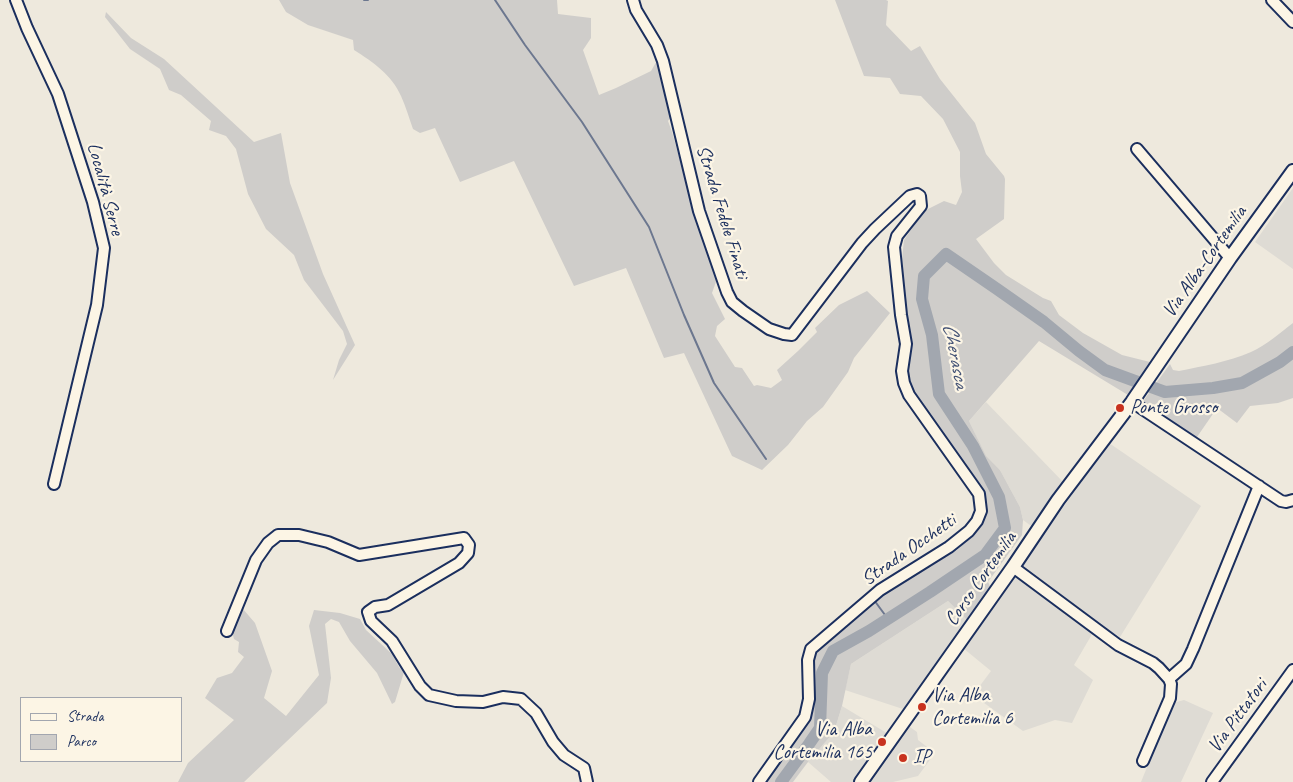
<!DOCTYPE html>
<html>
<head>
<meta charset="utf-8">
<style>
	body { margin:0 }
	#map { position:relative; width:1293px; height:782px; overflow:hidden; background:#eee9dd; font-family:Caveat,sans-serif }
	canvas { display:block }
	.legend { position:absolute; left:20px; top:697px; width:162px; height:65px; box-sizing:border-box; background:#fcf5e5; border:1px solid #a2a6af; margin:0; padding:6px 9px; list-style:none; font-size:15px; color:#1b2f5e }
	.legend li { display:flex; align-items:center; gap:10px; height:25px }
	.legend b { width:25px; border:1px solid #a2a6af }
</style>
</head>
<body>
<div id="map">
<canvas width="1293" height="782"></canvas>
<ul class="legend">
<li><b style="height:6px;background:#fcf5e5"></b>Strada</li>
<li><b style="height:14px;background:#cfcdca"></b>Parco</li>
</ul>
</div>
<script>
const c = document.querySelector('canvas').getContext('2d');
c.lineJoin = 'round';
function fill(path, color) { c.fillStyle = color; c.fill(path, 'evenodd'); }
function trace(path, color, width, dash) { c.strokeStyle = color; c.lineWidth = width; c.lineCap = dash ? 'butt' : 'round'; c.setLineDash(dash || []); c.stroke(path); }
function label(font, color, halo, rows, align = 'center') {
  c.font = font + ' Caveat,sans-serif'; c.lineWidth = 4.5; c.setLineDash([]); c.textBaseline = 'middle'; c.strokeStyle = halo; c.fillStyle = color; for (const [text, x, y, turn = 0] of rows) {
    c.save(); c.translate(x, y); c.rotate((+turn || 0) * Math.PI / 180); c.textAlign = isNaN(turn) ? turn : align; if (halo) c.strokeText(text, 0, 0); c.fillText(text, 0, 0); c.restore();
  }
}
const built = new Path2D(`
	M1293 188V269L1255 242Z
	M986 402 1064 483 1034 528 1023 520 1020 507 1000 470 986 457 969 421Z
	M1109 443 1201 506 1120 637 1098 624 1074 665 1093 680 1072 723 1055 720 1023 731 973 695 991 671 963 648Z
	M948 601 968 621 906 710 845 690 851 664Z
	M1184 700 1213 713 1181 782H1141L1173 703Z
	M842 706 890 735 854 782H831L808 762 834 732Z
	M910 727 917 732 918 740 935 753 918 776 893 782H871Z`);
const green = new Path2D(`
	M279 0H557L558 14 591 18V38L583 50 599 95 616 88 651 71 658 59 673 114 668 121 672 132 692 203 718 276 712 293 725 319 717 326 715 336 735 367 742 368 754 386 757 385 771 388 782 380 777 370 798 351 817 332 815 328 839 305 867 291 890 313 854 358 848 372 823 407 807 421 788 445 762 470 732 456 684 353 664 358 626 268 574 286 514 161 460 182 435 128 420 133 413 129C409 118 406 107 401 96 392 75 373 62 354 50L353 40 308 25 286 12Z
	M835 0H886L888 1 886 25 911 51 920 46 940 79 975 123 986 154 1004 176 1005 179 1004 219 976 239 994 263 1006 275 1043 298 1051 301 1059 315 1083 333 1122 355 1150 362 1128 395 1039 341 969 421 986 456 1000 470 1020 507 1023 520 1022 535 988 582 991 588 968 621 948 601 851 664 842 706 834 732 808 762 793 782H764L806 718 813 661 818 649 881 595 957 550 974 534 983 521 985 508 914 397 908 384 901 268 904 240 924 211 944 201 956 205 962 192 960 176V152L943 119 921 96 900 94 890 78 864 76Z
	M106 12 131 38 164 59 254 142 281 133 290 183 323 274 355 345 333 380 339 360 347 344 343 331 304 280 294 255 266 229 248 194 236 149 226 136 209 130 211 121 181 95 169 90 160 69 130 49 105 17Z
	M1293 323V398L1278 403 1250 406 1237 423 1217 408 1197 437H1191L1141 404 1170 364 1173 370 1179 371C1203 366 1228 362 1251 352 1266 345 1280 333 1293 323Z
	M243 609 255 623 272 671 264 698 286 716 319 675 309 626 314 610 340 613 360 619 366 630 392 654 399 667 404 672 395 702 392 704 377 673 350 641 339 622 331 619 325 624 331 678 327 703 244 782H178L188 763 234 720 205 698 217 678 232 673 244 657 238 652 239 642 234 639 232 631Z`);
const stream = new Path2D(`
	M364 0H368
	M495 0 525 45 582 122 649 227 684 315 714 383 766 459
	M874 600 888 619`);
const river = new Path2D(`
	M781 782 809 744 820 728 822 673 833 651 869 631 930 592 985 555 1005 528 999 497 973 446 939 394 932 335 922 299 924 276 946 254 997 289 1044 322 1079 351 1105 370 1165 392 1213 388 1242 383 1280 362 1293 352`);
const minor = new Path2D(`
	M16 0 27 28 58 94 93 202 104 248 97 305 54 484
	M633 0 636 10 657 45 663 61 699 211 727 292 732 302 743 311 769 329 784 334 792 335 862 243 875 229 910 196 917 194 920 196 921 206 897 236 894 247 901 315 906 344 902 371 904 383 909 395 979 494 981 511 977 521 969 531 949 547 880 590 811 649 808 660 809 699 805 717 759 782
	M1272 0 1293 22
	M1137 149 1230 258
	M1132 402 1281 501 1286 502 1293 500
	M1013 567 1118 645 1153 663 1159 668 1169 679 1171 684 1170 698 1143 761
	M227 631 256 560 268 543 278 535H299L328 542 359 555 464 538 469 545 468 553 459 563 388 605 375 607 368 612 371 621 392 641 420 686 429 695 456 701 483 702 503 697 521 699 536 713 553 742 564 755 584 768 587 782
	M1169 679 1186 664 1193 649 1259 486
	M1212 782 1293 670`);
const major = new Path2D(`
	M861 782 1013 567 1058 500 1132 402 1230 258 1293 171`);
const markers = [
	[1120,408,5,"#c8321e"],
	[922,707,5,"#c8321e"],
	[882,742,5,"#c8321e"],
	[903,758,5,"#c8321e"]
];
const streetNames = [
	["Località Serre",105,189,75],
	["Strada Fedele Finati",722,212,73],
	["Via Alba-Cortemilia",1205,262,-55],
	["Strada Occhetti",909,550,-35],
	["Corso Cortemilia",981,579,-55],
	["Via Pittatori",1238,716,-54]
];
const poiNames = [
	["Ponte Grosso",1130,408],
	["Via Alba",932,696],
	["Cortemilia 6",932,719],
	["Via Alba",872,730,"right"],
	["Cortemilia 165",872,753,"right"],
	["IP",913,758]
];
const waterNames = [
	["Cherasca",955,356,79]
];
fill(built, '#dedbd4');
fill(green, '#cfcdca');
trace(stream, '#6c778f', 2);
trace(river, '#a2a7af', 12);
trace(minor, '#1b2f5e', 14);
trace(major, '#1b2f5e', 16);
trace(minor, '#fcf5e5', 10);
trace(major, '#fcf5e5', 12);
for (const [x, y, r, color] of markers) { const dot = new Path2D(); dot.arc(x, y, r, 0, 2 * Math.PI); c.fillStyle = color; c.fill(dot); trace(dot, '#fcf5e5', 2); }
label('20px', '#1b2f5e', '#fcf5e5', streetNames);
label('20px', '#1b2f5e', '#fcf5e5', poiNames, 'left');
label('italic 21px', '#445376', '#fcf5e5', waterNames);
</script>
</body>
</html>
